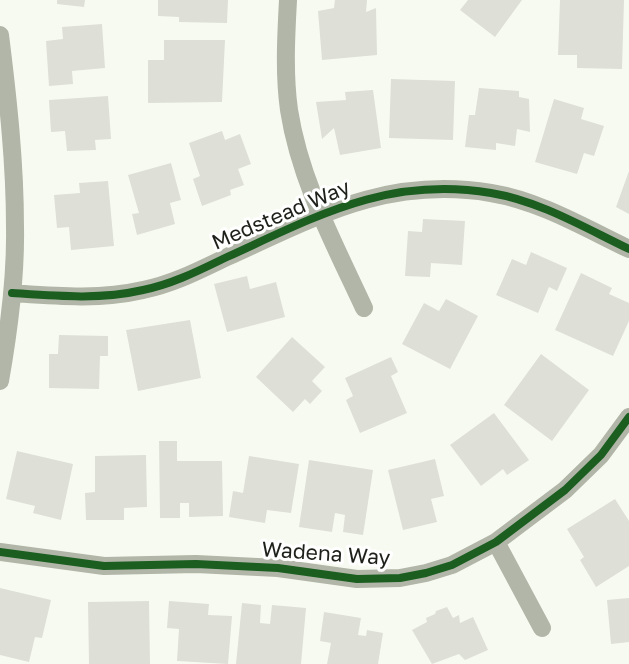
<!DOCTYPE html>
<html>
<head>
<meta charset="utf-8">
<style>
	body { margin:0 }
	canvas { display:block; background:#f7faf0 }
</style>
</head>
<body>
<canvas width="629" height="664"></canvas>
<script>
const c = document.querySelector('canvas').getContext('2d');
c.lineJoin = 'round';
function fill(path, color) { c.fillStyle = color; c.fill(path, 'evenodd'); }
function trace(path, color, width, dash) { c.strokeStyle = color; c.lineWidth = width; c.lineCap = dash ? 'butt' : 'round'; c.setLineDash(dash || []); c.stroke(path); }
function label(font, color, halo, rows, align = 'center') {
  c.font = font + ' "Golos Text",sans-serif'; c.lineWidth = 6; c.setLineDash([]); c.textBaseline = 'middle'; c.strokeStyle = halo; c.fillStyle = color; for (const [text, x, y, turn = 0] of rows) {
    c.save(); c.translate(x, y); c.rotate((+turn || 0) * Math.PI / 180); c.textAlign = isNaN(turn) ? turn : align; if (halo) c.strokeText(text, 0, 0); c.fillText(text, 0, 0); c.restore();
  }
}
const building = new Path2D(`
	M57 0H85L84 7 57 4Z
	M158 0H228L227 23 179 22V17L158 16Z
	M335 0H367L366 12 376 8 377 55 322 60 318 11 334 8Z
	M468 0H522L495 37 460 10Z
	M560 0H624L622 69 577 68V55H558Z
	M102 24 105 68 72 71 73 84 49 86 46 41 63 39 62 27Z
	M164 40H225L222 102 148 103V60H164Z
	M391 79 455 81 453 140 389 138Z
	M479 88 519 91V97L529 99 530 132 517 129 515 146 496 143V150L465 147 469 115H475Z
	M373 90 381 148 340 155 334 128 322 139 316 102 346 100 345 92Z
	M108 96 111 139 95 140 96 150 67 151 65 131 51 132 49 100Z
	M554 99 584 108 581 119 604 126 594 156 584 153 577 174 535 162Z
	M222 131 225 140 240 134 251 164 238 169 244 185 230 190 231 195 202 206 193 179 200 176 189 143Z
	M171 163 181 200 170 203 175 224 137 235 132 214 139 213 128 175Z
	M629 171V214L616 207Z
	M108 181 114 246 71 250 69 227 57 228 54 195 80 193 79 183Z
	M423 219 465 221 462 265 431 263 430 277 405 276 408 231 422 232Z
	M531 252 567 268 557 291 549 287 538 313 496 295 512 259 526 265Z
	M581 273 612 288 609 294 629 303V321L613 356 555 330Z
	M247 276 250 289 276 282 285 317 227 332 214 284Z
	M446 299 478 316 450 369 402 344 424 303 439 311Z
	M190 320 201 378 138 391 126 330Z
	M59 335 108 336V356H100L99 389 49 388V354H58Z
	M292 337 325 367 312 381 322 391 310 404 305 399 293 412 256 377Z
	M541 354 589 390 552 441 504 405Z
	M391 357 398 372 391 376 407 413 360 433 346 400 353 396 345 378Z
	M494 413 529 460 507 475 503 469 481 486 450 445Z
	M159 441H177V461H222L223 516 189 517V503H180V518H160Z
	M17 451 73 464 61 520 33 513 35 506 6 499Z
	M146 455 147 507 124 508V520H86L85 493 95 492V456Z
	M249 456 299 464 291 513 267 510 265 523 229 517 233 491 243 493Z
	M435 459 444 496 431 499 437 522 403 530 388 470Z
	M309 460 373 470 363 535 343 532 345 515 335 513 332 532 299 527Z
	M615 499 629 521V566L596 587 580 560 584 557 567 529Z
	M0 588 51 600 42 638 35 637 29 662 0 655Z
	M629 598V642L611 644 607 600Z
	M149 601 150 664H89L88 602Z
	M169 601 209 604 208 615 232 616 228 664 177 661 179 629 167 628Z
	M242 603 261 605 260 623 270 624 272 605 306 608 301 664H236Z
	M447 607 453 618 459 615 460 623 473 617 488 650 465 660 459 654 432 664 412 630 427 622 426 618 435 614 436 611Z
	M324 612 361 618 358 635 366 636 367 630 383 633 378 664H327L331 643 320 641Z`);
const minor = new Path2D(`
	M288 0C286 37 284 74 289 110 300 181 335 245 364 308
	M0 35C8 99 15 163 15 227 16 279 9 330 0 381
	M12 293C56 296 100 300 143 290 173 284 200 270 227 257 317 216 388 176 491 193 540 201 585 228 629 249
	M496 542 542 628
	M0 552 104 566 196 564 278 568 357 579 400 578 426 573 452 565 496 542 565 490 601 455 629 417`);
const cycleway = new Path2D(`
	M12 293C56 296 100 300 143 290 173 284 200 270 227 257 317 216 388 176 491 193 540 201 585 228 629 249
	M0 552 104 566 196 564 278 568 357 579 400 578 426 573 452 565 496 542 565 490 601 455 629 417`);
const streetNames = [
	["Medstead Way",281,215,-23],
	["Wadena Way",326,554,4]
];
fill(building, '#dee0d8');
trace(minor, '#b2b6a9', 18);
trace(cycleway, '#1b5e20', 8);
label('21px', '#1e201a', '#fff', streetNames);
</script>
</body>
</html>
